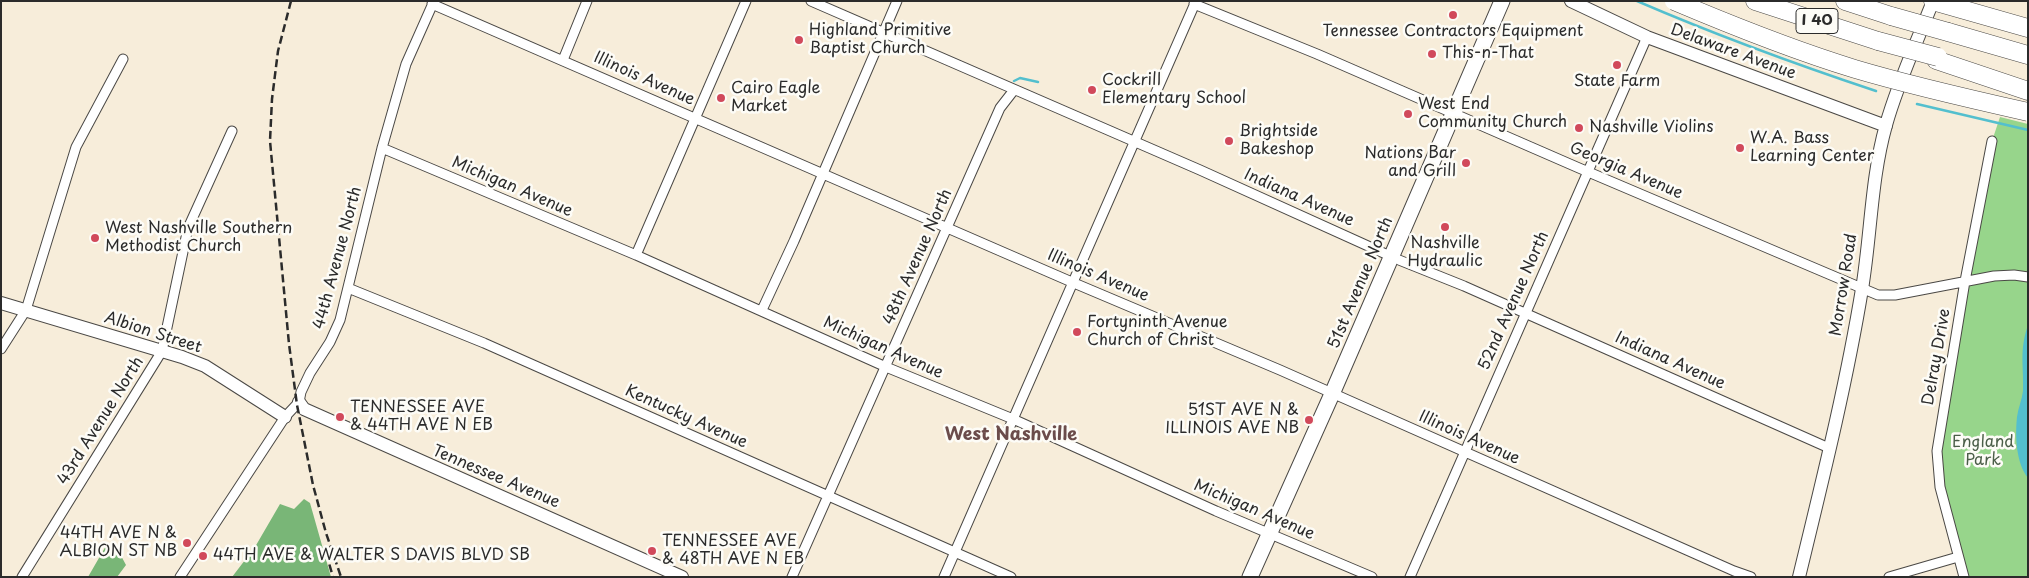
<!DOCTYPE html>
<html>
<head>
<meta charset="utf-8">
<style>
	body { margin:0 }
	#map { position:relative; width:2029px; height:578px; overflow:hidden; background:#f7edda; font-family:"Playpen Sans",sans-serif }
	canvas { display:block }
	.frame { position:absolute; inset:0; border:2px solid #2b2b2b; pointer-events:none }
</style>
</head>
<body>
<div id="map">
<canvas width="2029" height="578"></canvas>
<div class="frame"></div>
</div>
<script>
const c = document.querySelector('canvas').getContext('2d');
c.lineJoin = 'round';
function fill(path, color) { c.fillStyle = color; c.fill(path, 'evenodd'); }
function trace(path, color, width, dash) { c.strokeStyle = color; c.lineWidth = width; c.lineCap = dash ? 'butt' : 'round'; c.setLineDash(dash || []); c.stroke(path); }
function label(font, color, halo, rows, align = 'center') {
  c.font = font + ' "Playpen Sans",sans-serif'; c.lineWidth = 5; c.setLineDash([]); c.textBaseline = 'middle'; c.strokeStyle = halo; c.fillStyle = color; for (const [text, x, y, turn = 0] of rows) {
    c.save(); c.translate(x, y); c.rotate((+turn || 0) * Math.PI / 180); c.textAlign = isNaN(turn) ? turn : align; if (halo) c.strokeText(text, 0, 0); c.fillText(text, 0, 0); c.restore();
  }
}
const green = new Path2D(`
	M2000 117 2028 124V577H1964L1937 473 1992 141Z`);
const forest = new Path2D(`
	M304 499 310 503 331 577H232L255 547 280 504 294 509Z
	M107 544 119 552 126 565 117 577H88Z`);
const water = new Path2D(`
	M2028 325V478C2016 463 2015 436 2017 417 2018 408 2022 400 2023 391 2024 365 2019 351 2028 325Z`);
const stream = new Path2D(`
	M1637 1C1716 35 1795 64 1876 91
	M1014 81 1020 78 1038 82
	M1917 104 2028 130`);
const street = new Path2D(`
	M811 1 1200 170 1399 260 1464 286 1829 448
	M432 4 1074 283 1280 370 1734 571 1751 577
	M1194 4 1317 54 1579 168 1878 295H1895L1994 276 2014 275 2028 277
	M563 60 587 1
	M382 148 636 255 886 367 1013 419 1216 511 1372 577
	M636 255 746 1
	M348 288 484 343 1011 577
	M762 310 794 241 897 1
	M1 349 26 310 76 147 123 59
	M22 577 162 351 188 228 232 131
	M180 577 285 417 299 402 301 392 310 373 330 342 340 320 382 148 406 64 434 1
	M792 577 1000 108 1014 90
	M944 577C1028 385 1112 193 1196 1
	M1410 577 1647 37
	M1889 577 1958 557
	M1964 577 1940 487 1937 451 1965 281 1992 141`);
const secondary = new Path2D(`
	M1571 1 1647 37 1886 126
	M1 303 182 357 205 366 285 417
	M299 402 304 409 682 577
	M1799 577C1822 482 1846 386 1862 289 1871 235 1871 178 1886 125 1898 82 1917 42 1933 1`);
const primary = new Path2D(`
	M1250 577 1332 394 1502 1`);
const highway = new Path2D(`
	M1755 1 1878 41
	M1845 1 1891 16
	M1933 1 2028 28
	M1948 32 2028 55
	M1936 60 2028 91`);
const rail = new Path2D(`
	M291 1 278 51 272 99 270 141 289 344 297 405 313 485 326 533 341 577
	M326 553 333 577`);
const highwayBridge = new Path2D(`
	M1674 1C1733 26 1793 50 1855 69 1912 86 1970 99 2028 112
	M1891 16 1948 32
	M1878 41 1938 57`);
const markers = [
	[1453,15,5,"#d1495b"],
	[799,40,5,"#d1495b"],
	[1432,54,5,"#d1495b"],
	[1617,65,5,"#d1495b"],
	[1092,90,5,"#d1495b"],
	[721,98,5,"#d1495b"],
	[1408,114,5,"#d1495b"],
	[1579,128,5,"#d1495b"],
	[1229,141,5,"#d1495b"],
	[1740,148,5,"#d1495b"],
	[1466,163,5,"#d1495b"],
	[1445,227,5,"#d1495b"],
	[95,238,5,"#d1495b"],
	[1077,332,5,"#d1495b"],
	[340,417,5,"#d1495b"],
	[1309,420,5,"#d1495b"],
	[187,543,5,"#d1495b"],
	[652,551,5,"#d1495b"],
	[203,556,5,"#d1495b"]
];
const shields = [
	[1817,21,42]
];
const shieldNames = [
	["I 40",1817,21]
];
const poiNames = [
	["Highland Primitive",809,31],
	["Baptist Church",809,49],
	["Tennessee Contractors Equipment",1453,32,"center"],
	["This-n-That",1442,54],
	["Cockrill",1102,81],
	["Elementary School",1102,99],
	["State Farm",1617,82,"center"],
	["Cairo Eagle",731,89],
	["Market",731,107],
	["West End",1418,105],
	["Community Church",1418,123],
	["Nashville Violins",1589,128],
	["Brightside",1239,132],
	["Bakeshop",1239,150],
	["W.A. Bass",1750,139],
	["Learning Center",1750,157],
	["Nations Bar",1456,154,"right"],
	["and Grill",1456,172,"right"],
	["West Nashville Southern",105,229],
	["Methodist Church",105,247],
	["Nashville",1445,244,"center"],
	["Hydraulic",1445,262,"center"],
	["Fortyninth Avenue",1087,323],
	["Church of Christ",1087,341],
	["TENNESSEE AVE",350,408],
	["& 44TH AVE N EB",350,426],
	["51ST AVE N &",1299,411,"right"],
	["ILLINOIS AVE NB",1299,429,"right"],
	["44TH AVE N &",177,534,"right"],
	["ALBION ST NB",177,552,"right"],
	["TENNESSEE AVE",662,542],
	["& 48TH AVE N EB",662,560],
	["44TH AVE & WALTER S DAVIS BLVD SB",213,556]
];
const streetNames = [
	["Delaware Avenue",1733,52,20],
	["Illinois Avenue",644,79,24],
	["Georgia Avenue",1626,171,23],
	["Michigan Avenue",512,187,23],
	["Indiana Avenue",1299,198,24],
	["48th Avenue North",918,257,-66],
	["44th Avenue North",338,258,-75],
	["Illinois Avenue",1098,276,23],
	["51st Avenue North",1361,283,-67],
	["Morrow Road",1844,285,-81],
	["52nd Avenue North",1514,301,-66],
	["Albion Street",153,333,18],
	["Michigan Avenue",883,348,24],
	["Delray Drive",1937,357,-80],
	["Indiana Avenue",1670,361,24],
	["Kentucky Avenue",686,417,24],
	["43rd Avenue North",101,421,-58],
	["Illinois Avenue",1469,438,24],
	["Tennessee Avenue",496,477,23],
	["Michigan Avenue",1254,510,23]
];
const parkNames = [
	["England",1983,443],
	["Park",1983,461]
];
const neighbourhoodNames = [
	["West Nashville",1011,435]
];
fill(green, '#97d58b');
fill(forest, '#79b677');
fill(water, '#53bfce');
trace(stream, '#53bfce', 2.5);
trace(street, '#4a4845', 11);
trace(secondary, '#4a4845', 14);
trace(primary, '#4a4845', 17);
trace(highway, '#4a4845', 19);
trace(street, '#fff', 9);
trace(secondary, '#fff', 12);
trace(primary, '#fff', 15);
trace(highway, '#fff', 18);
trace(rail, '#2b2b2b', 2.5, [8, 4]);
trace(highwayBridge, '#4a4845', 19, []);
trace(highwayBridge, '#fff', 18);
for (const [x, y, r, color] of markers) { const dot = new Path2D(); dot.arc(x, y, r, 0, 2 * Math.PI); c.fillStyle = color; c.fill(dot); trace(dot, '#fdfcf7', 2); }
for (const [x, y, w] of shields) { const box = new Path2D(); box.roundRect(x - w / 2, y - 12.5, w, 25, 4); c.fillStyle = '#fdfcf7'; c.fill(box); trace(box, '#2b2b2b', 1); }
label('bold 15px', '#2b2b2b', null, shieldNames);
label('16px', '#2b2b2b', '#fdfcf7', poiNames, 'left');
label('16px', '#2b2b2b', '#fdfcf7', streetNames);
label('16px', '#4b5e48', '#fdfcf7', parkNames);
label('bold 18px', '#6b4c4b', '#fdfcf7', neighbourhoodNames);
</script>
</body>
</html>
